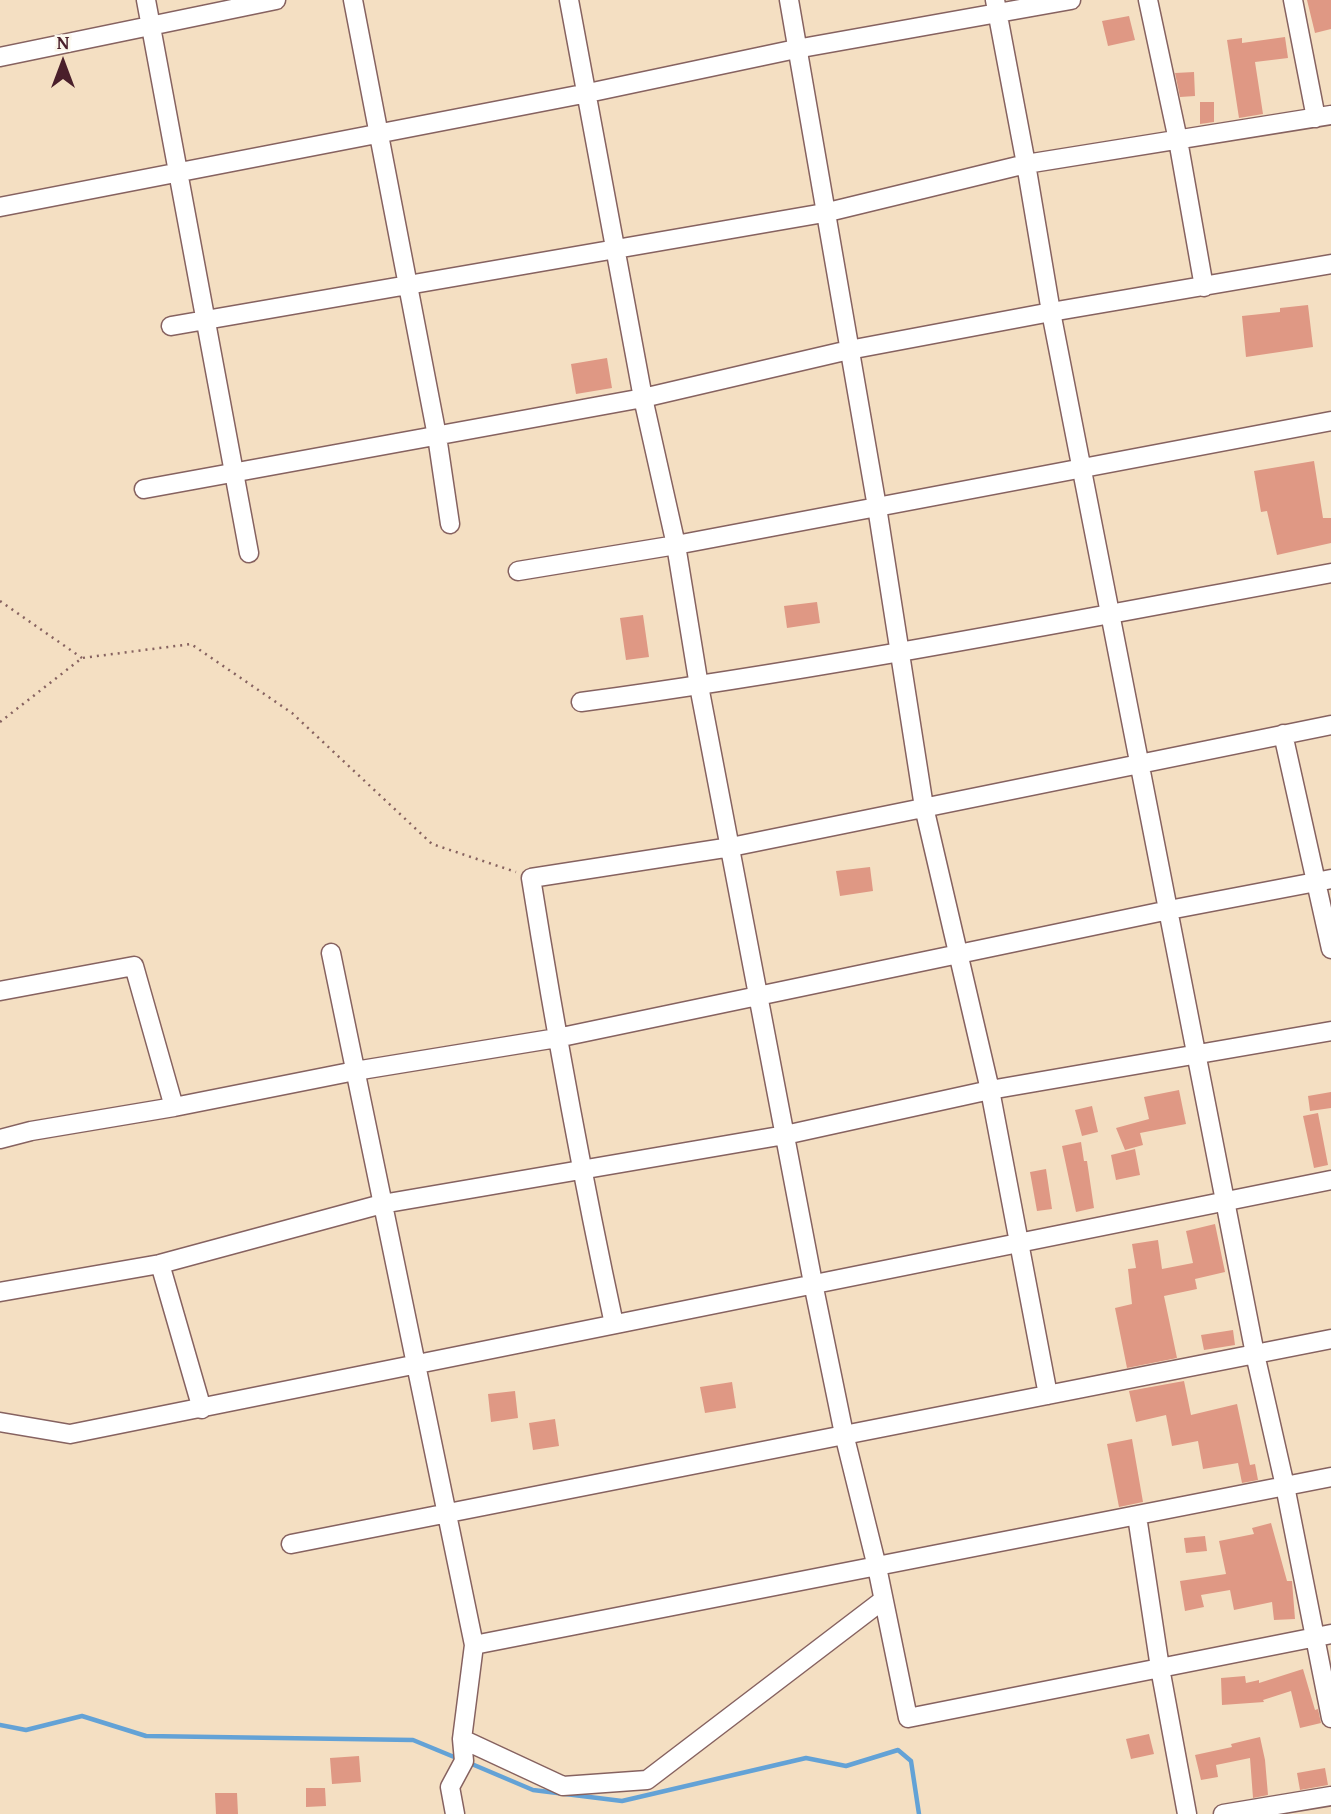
<!DOCTYPE html>
<html>
<head>
<meta charset="utf-8">
<style>
	body { margin:0 }
	#map { position:relative; width:1331px; height:1814px; overflow:hidden; background:#f4dfc2; font-family:"Gentium Book Plus",serif }
	canvas { display:block }
	.north { position:absolute; left:28px; top:28px; width:70px; height:70px; -webkit-text-stroke:5px #fbf7ec; paint-order:stroke; rotate:0deg; font-size:19px; font-weight:700; line-height:28px; text-align:center; color:#4a1f2b }
	.north::after { content:''; display:block; margin:auto; width:24px; height:32px; background:#4a1f2b; clip-path:polygon(50% 0,100% 100%,50% 72%,0 100%) }
</style>
</head>
<body>
<div id="map">
<canvas width="1331" height="1814"></canvas>
<div class="north">N</div>
</div>
<script>
const c = document.querySelector('canvas').getContext('2d');
c.lineJoin = 'round';
function trace(path, color, width, dash) { c.strokeStyle = color; c.lineWidth = width; c.lineCap = dash ? 'butt' : 'round'; c.setLineDash(dash || []); c.stroke(path); }
function fill(path, color) { c.fillStyle = color; c.fill(path, 'evenodd'); }
const stream = new Path2D(`
	M0 1725 26 1730 82 1716 146 1736 413 1740 459 1759
	M467 1762 533 1790 622 1801 806 1758 846 1766 898 1750 911 1761 919 1814`);
const building = new Path2D(`
	M1307 0H1331V29L1315 33Z
	M1129 16 1135 40 1108 46 1102 21Z
	M1285 37 1288 58 1255 62 1263 114 1239 118 1227 40 1242 38V43Z
	M1194 72 1195 96 1180 97 1175 73Z
	M1200 102H1214V122L1200 124Z
	M1308 305 1313 347 1246 357 1242 316 1280 312V308Z
	M607 358 612 388 576 394 571 364Z
	M1314 461 1323 518H1331V543L1277 555 1267 511 1261 512 1254 471Z
	M817 602 820 623 787 628 784 606Z
	M643 615 649 657 626 660 620 618Z
	M870 867 873 891 840 896 836 871Z
	M1179 1090 1186 1124 1140 1133 1143 1145 1125 1150 1116 1128 1149 1119 1144 1097Z
	M1331 1092V1108L1310 1111 1308 1096Z
	M1092 1106 1098 1132 1082 1136 1075 1110Z
	M1318 1113 1328 1165 1314 1168 1303 1116Z
	M1081 1142 1084 1161H1087L1094 1208 1076 1212 1062 1146Z
	M1135 1149 1140 1175 1116 1180 1111 1155Z
	M1046 1169 1052 1209 1037 1211 1030 1172Z
	M1215 1224 1225 1272 1195 1279 1197 1289 1164 1296 1177 1358 1127 1368 1115 1308 1132 1304 1128 1269 1136 1268 1132 1244 1158 1240 1162 1269 1193 1263 1186 1231Z
	M1233 1330 1235 1345 1204 1350 1201 1335Z
	M1184 1381 1191 1415 1237 1404 1250 1465 1255 1464 1258 1480 1242 1483 1238 1463 1203 1469 1198 1441 1172 1446 1166 1415 1136 1422 1129 1391Z
	M732 1382 736 1408 705 1413 700 1387Z
	M515 1391 518 1418 491 1422 488 1394Z
	M555 1419 559 1446 533 1450 529 1423Z
	M1132 1439 1143 1502 1119 1507 1107 1444Z
	M1271 1523 1287 1581H1292L1295 1619 1274 1620 1272 1602 1234 1610 1230 1590 1201 1595 1204 1607 1185 1611 1180 1581 1226 1574 1219 1541 1254 1534 1252 1528Z
	M1205 1536 1207 1551 1186 1553 1184 1538Z
	M1303 1669 1315 1710 1318 1709 1321 1723 1300 1728 1291 1691 1263 1700 1264 1702 1222 1705 1221 1678 1245 1676 1246 1683 1259 1680V1683Z
	M1149 1734 1154 1754 1131 1759 1126 1739Z
	M1260 1737 1265 1760 1268 1795 1253 1798 1250 1758 1216 1765 1218 1777 1201 1780 1195 1755 1232 1747 1231 1744Z
	M359 1756 361 1782 332 1784 330 1758Z
	M1325 1768 1328 1785 1300 1790 1297 1773Z
	M306 1788H325L326 1806 306 1807Z
	M215 1793H237L238 1814H216Z`);
const path = new Path2D(`
	M0 601 82 658
	M0 722 82 658 191 644 292 713 432 844 516 872`);
const minor = new Path2D(`
	M146 0 249 553
	M353 0 437 436 450 524
	M569 0 643 398 676 545 699 686 813 1283 844 1434 877 1567 908 1718 1331 1634
	M789 0 877 507 924 807 990 1090 1048 1395
	M995 0 1026 164 1051 312 1255 1354 1285 1486 1331 1718
	M1148 0 1178 140 1204 287
	M1293 0 1316 118
	M0 57 276 0
	M0 207 588 93 796 49 1071 0
	M171 326 824 213 1026 164 1331 115
	M144 489 643 398 849 350 1051 312 1331 264
	M518 571 676 545 1331 421
	M581 702C832 668 1081 619 1331 573
	M1283 734 1331 949
	M331 953 474 1645 462 1739 464 1761 450 1787 455 1814
	M0 991 134 966 174 1107
	M0 1139 31 1131 174 1107 355 1071 557 1038 1169 910 1331 879
	M160 1264 202 1409
	M0 1292 160 1264 382 1204 785 1135 990 1090 1331 1031
	M614 1324C582 1176 555 1028 531 878L731 847 1331 725
	M0 1422 70 1434 1331 1180
	M1137 1516 1160 1668 1187 1814
	M291 1544 1331 1339
	M474 1645 1331 1477
	M462 1739 563 1786 647 1780 883 1600
	M1223 1814 1331 1796`);
trace(stream, '#63a2d6', 4.5);
fill(building, '#df9884');
trace(minor, '#866260', 21);
trace(path, '#866260', 2.5, [2, 5]);
trace(minor, '#fff', 18);
</script>
</body>
</html>
